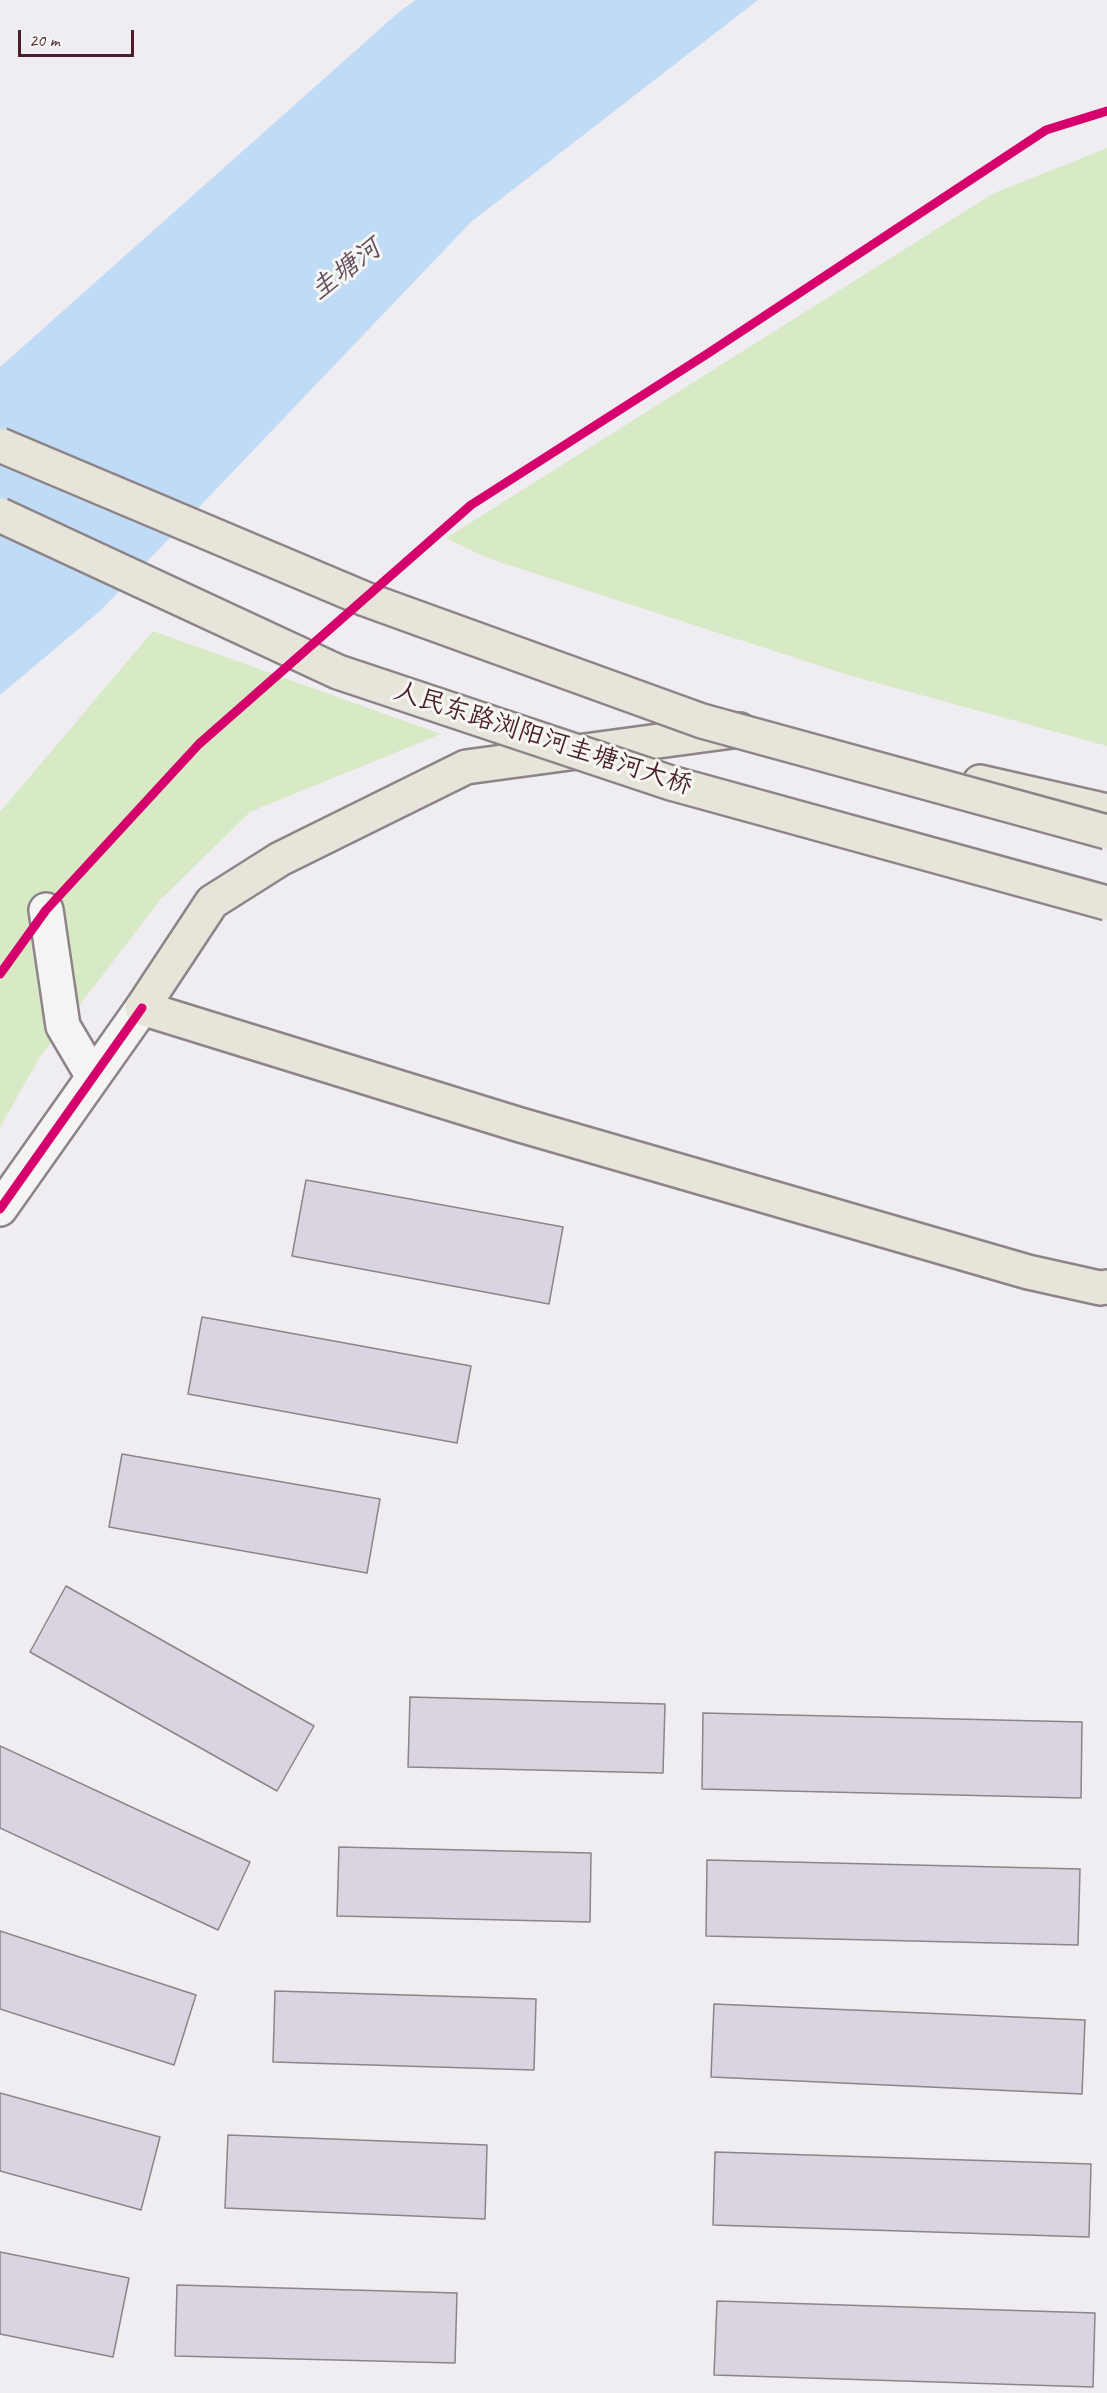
<!DOCTYPE html>
<html>
<head>
<meta charset="utf-8">
<style>
	body { margin:0 }
	#map { position:relative; width:1107px; height:2393px; overflow:hidden; background:#efedf2; font-family:Caveat,sans-serif }
	canvas { display:block }
	.scale { position:absolute; left:18px; top:30px; width:116px; height:27px; box-sizing:border-box; border:3px solid #4a1f2b; border-top:0; padding-left:8px; font-size:18px; line-height:21px; white-space:nowrap; color:#4a1f2b; -webkit-text-stroke:4px #f6f6f2; paint-order:stroke }
</style>
</head>
<body>
<div id="map">
<canvas width="1107" height="2393"></canvas>
<div class="scale">20 m</div>
</div>
<script>
const c = document.querySelector('canvas').getContext('2d');
c.lineJoin = 'round';
function fill(path, color) { c.fillStyle = color; c.fill(path, 'evenodd'); }
function trace(path, color, width, dash) { c.strokeStyle = color; c.lineWidth = width; c.lineCap = dash ? 'butt' : 'round'; c.setLineDash(dash || []); c.stroke(path); }
function label(font, color, halo, rows, align = 'center') {
  c.font = font + ' Caveat,"LXGW WenKai TC",sans-serif'; c.lineWidth = 6; c.setLineDash([]); c.textBaseline = 'middle'; c.strokeStyle = halo; c.fillStyle = color; for (const [text, x, y, turn = 0] of rows) {
    c.save(); c.translate(x, y); c.rotate((+turn || 0) * Math.PI / 180); c.textAlign = isNaN(turn) ? turn : align; if (halo) c.strokeText(text, 0, 0); c.fillText(text, 0, 0); c.restore();
  }
}
const green = new Path2D(`
	M1107 148V746L848 675 487 558 446 538 994 193Z
	M153 631 441 734 250 812 160 900 40 1057 0 1127V812Z`);
const water = new Path2D(`
	M416 0H758L471 222 100 611 0 695V367L399 12Z`);
const building = new Path2D(`
	M306 1180 563 1227 549 1304 292 1256Z
	M202 1317 471 1366 457 1443 188 1394Z
	M122 1454 380 1499 367 1573 109 1527Z
	M66 1586 314 1726 277 1791 30 1652Z
	M410 1697 665 1704 663 1773 408 1767Z
	M703 1713 1082 1722 1081 1798 702 1789Z
	M0 1746 250 1862 218 1930 0 1828Z
	M339 1847 591 1853 590 1922 337 1916Z
	M707 1860 1080 1869 1078 1945 706 1936Z
	M0 1931 196 1995 174 2065 0 2009Z
	M275 1991 536 1999 534 2070 273 2062Z
	M714 2004 1085 2020 1082 2094 711 2077Z
	M0 2093 160 2137 141 2210 0 2171Z
	M228 2135 487 2145 485 2219 225 2208Z
	M715 2152 1091 2164 1089 2237 713 2225Z
	M0 2252 129 2278 113 2357 0 2334Z
	M177 2285 457 2293 455 2363 175 2356Z
	M717 2301 1095 2313 1093 2387 714 2375Z`);
const minor = new Path2D(`
	M46 910 63 1026 93 1077
	M0 1209 142 1008`);
const major = new Path2D(`
	M740 730 466 767 280 859 212 902 142 1008 517 1124 1028 1272 1100 1288 1107 1287
	M980 782 1107 811`);
const majorBridge = new Path2D(`
	M0 445 365 599 702 721 1107 832
	M0 515 338 672 671 783 1107 903`);
const cycleway = new Path2D(`
	M0 974 46 910 199 744 471 505 707 354 1046 130 1107 111
	M0 1209 142 1008`);
const streetNames = [
	["人民东路浏阳河圭塘河大桥",543,739,18]
];
const waterNames = [
	["圭塘河",346,270,-37]
];
fill(green, '#d8eac5');
fill(water, '#c0dbf5');
fill(building, '#dbd4e0');
trace(building, '#8d8388', 1.5);
trace(minor, '#8d8388', 38);
trace(major, '#8d8388', 38);
trace(minor, '#f4f4f3', 33);
trace(major, '#e7e4d9', 33);
trace(majorBridge, '#8d8388', 38, []);
trace(majorBridge, '#e7e4d9', 33);
trace(cycleway, '#d6006c', 9);
label('26px', '#4a1f2b', '#f6f6f2', streetNames);
label('italic 27px', '#624c5e', '#f6f6f2', waterNames);
</script>
</body>
</html>
